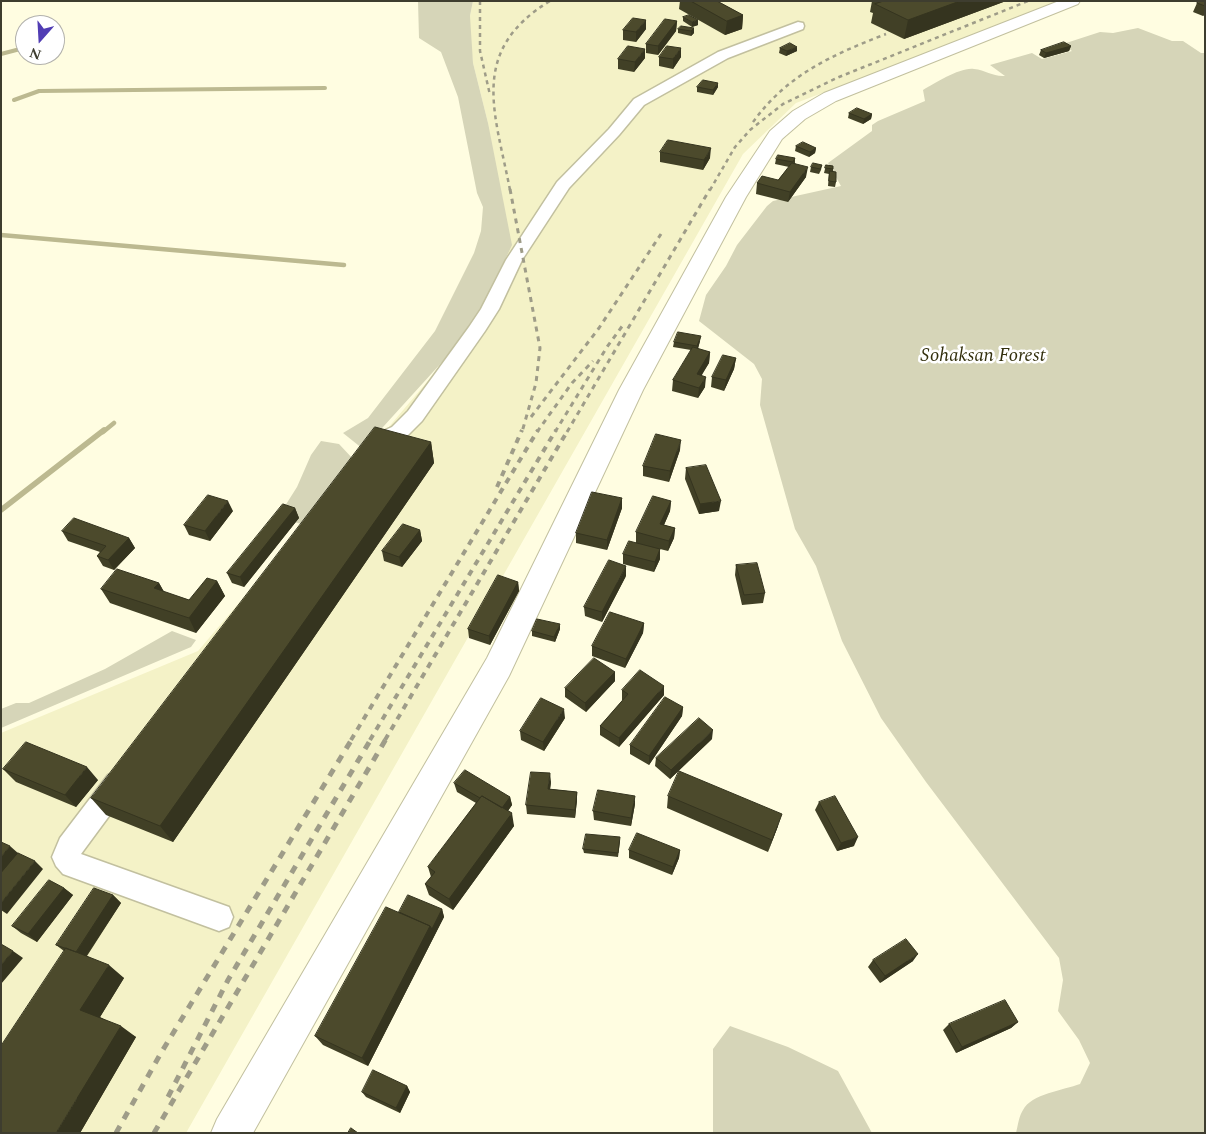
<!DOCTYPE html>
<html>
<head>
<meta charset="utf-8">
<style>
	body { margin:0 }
	#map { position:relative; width:1206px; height:1134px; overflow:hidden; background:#fffde1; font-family:Spectral,serif }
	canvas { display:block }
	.frame { position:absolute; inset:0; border:2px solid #3e3d2f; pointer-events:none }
	.north { position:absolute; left:15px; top:15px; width:50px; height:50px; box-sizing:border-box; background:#fff; border:1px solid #b2b1ac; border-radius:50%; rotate:199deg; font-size:14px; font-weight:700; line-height:20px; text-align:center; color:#3e3d2f }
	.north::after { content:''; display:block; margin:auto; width:18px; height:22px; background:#513db4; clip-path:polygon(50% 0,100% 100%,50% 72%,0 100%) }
</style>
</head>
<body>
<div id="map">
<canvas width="1206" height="1134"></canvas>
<div class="frame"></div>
<div class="north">N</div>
</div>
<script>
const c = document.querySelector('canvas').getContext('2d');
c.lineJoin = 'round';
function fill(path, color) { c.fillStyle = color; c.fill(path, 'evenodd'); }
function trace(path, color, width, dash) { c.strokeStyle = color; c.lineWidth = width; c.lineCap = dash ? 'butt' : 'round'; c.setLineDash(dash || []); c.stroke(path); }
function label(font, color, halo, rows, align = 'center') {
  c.font = font + ' Spectral,serif'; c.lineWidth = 5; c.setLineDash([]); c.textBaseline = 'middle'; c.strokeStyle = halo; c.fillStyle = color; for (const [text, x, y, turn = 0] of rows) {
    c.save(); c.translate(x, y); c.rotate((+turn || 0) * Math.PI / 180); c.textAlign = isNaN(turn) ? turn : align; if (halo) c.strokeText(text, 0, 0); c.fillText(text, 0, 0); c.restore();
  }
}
const built = new Path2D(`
	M473 1H1066L796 103 743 154 186 1133H1V733L198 651 473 328 495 284 488 123 473 63 470 39V16Z`);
const green = new Path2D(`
	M418 1H473L470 16 473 63 488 123 512 245 473 328 363 449 343 433 368 418 435 331 474 253 481 231 483 207 477 193 458 97 441 52 419 38Z
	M1138 28 1172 41H1183L1201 53H1205V1133H1016C1018 1125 1019 1116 1023 1110 1031 1094 1064 1090 1080 1084L1090 1063 1079 1040 1058 1011 1063 980 1059 958 926 782 881 718 842 641 816 566 795 529 760 405 762 379 754 364 699 321 706 295 726 266 737 245 767 206 773 201 841 186 828 163 872 131V125L878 121 925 101 923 90C936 83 960 67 974 69 986 70 993 77 1005 76L990 65 1032 53 1042 59 1072 51 1063 44 1100 32 1113 33Z
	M321 441 339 444 354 460 301 524 278 517 297 487 311 455Z
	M172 631 196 640 191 647 1 728V709L16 703H29L105 669Z
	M730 1026 788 1047 838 1071 872 1133H713V1049Z`);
const streamFar2 = new Path2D(`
	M1 54 24 48
	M14 100 39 91 325 88`);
const streamFar1 = new Path2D(`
	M1 235 344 265
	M103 432 114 423`);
const stream = new Path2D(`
	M1 510 104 430`);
const minor = new Path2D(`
	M798 22 803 23 804 26 803 29 728 58 644 105 619 135 569 188 522 260 499 309 485 331 422 421 406 437 382 448 379 452 372 454 365 452 362 447 368 438 392 427 408 411 469 327 481 309 506 260 557 182 609 129 634 99 718 52Z
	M117 772 126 775 130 784 126 793 81 854 229 907 233 917 229 927 219 931 63 874 56 866 52 857 60 838 108 775Z`);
const tertiary = new Path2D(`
	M1059 1H1080L1078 4 836 101 805 119 782 139 746 197 643 390 509 676 253 1133H211L217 1119 487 658 619 390 726 197 770 131 793 111 824 93Z`);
const railFar3 = new Path2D(`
	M480 1V51L490 95
	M753 122C788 74 832 55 886 34
	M510 190C495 112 468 51 550 1
	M710 190 735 147 750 130 783 104 839 77 1028 1`);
const railFar2 = new Path2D(`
	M510 189 540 348 536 383 522 432
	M531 417 599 328 661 234
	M537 432 572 383 593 361
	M555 432 607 347 623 325
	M567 432 710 189`);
const railFar1 = new Path2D(`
	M497 487 522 430
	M351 740 538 430
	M370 740 556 430
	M385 740 568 430`);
const rail = new Path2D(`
	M168 1097 228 980 371 739
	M116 1133 161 1053 352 739
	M154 1133 386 739`);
const wall = new Path2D(`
	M680 1H717L743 15 742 29 725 35 679 9Z
	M872 1H1006L904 39 871 23 873 13 870 12Z
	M1205 1V15L1203 16 1193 12 1197 3Z
	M683 17 698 25 692 27 683 21Z
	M677 21 676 31 658 55 646 53V44Z
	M694 28V33L691 36 678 33V29Z
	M646 29 636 42 623 40V30Z
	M1071 46 1069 51 1044 58 1039 55 1041 50Z
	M780 48 797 51 786 56 779 53Z
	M659 57H681L673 69 659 66Z
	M645 58 634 72 618 69V59Z
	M697 87H718L713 95 697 92Z
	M849 113 872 114 871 119 863 124 848 118Z
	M796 146 816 148 815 153 809 157 795 151Z
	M660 152 710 158 703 170 660 162Z
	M795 158V163L806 177 788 202 756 194 757 183 778 180 789 167 775 164 776 159Z
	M822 165 821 170 819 174 810 172 811 167Z
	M826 165 833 166V171L836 182 835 187 828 186 829 174 824 173Z
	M700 341 698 349 710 352 709 363 701 375 705 387 698 398 672 391 673 380 691 350 673 347 674 342Z
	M736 358 734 369 724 391 711 387 712 377Z
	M431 442 434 463 173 842 106 815 91 798Z
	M680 450 669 482 643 476V466Z
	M686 468 719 511 699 514 685 479Z
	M622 498V508L607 550 576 543V533Z
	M671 501 670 511 664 525 675 528 674 538 668 551 660 549V559L654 572 623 564V554L636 543V532Z
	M295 508 299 518 244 587 232 583 227 573Z
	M233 511 210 541 189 535 184 525Z
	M420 530 422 541 402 567 384 561 382 551Z
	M62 531 129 538 135 548 114 570 103 566 97 556 100 552 68 541Z
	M736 565 765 593 763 603 742 605 735 575Z
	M626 576 602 622 585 616 584 607Z
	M217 581 225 596 196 633 110 603 101 589 159 583 164 592 189 600Z
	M518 582 519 591 490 645 469 638 468 629Z
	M644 623 643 633 625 668 592 656V646Z
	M560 629 555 642 532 636V631Z
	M615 672V681L586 712 565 697V688Z
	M622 690 664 695 619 747 600 735V726L623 700H622Z
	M683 707 682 716 649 765 630 754V745Z
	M565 718 544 751 521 740 520 731Z
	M712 739 670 779 655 766 656 758Z
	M3 769 98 780 76 807 16 782Z
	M551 782 550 789 577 792V800L575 818 527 814 526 805Z
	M454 783 510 797 512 805 508 811 514 826 453 910 429 895 425 884 431 877 428 867 476 803 457 792Z
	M668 796 778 826 768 852 667 808Z
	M819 802 854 846 837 851 815 810Z
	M635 804 631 826 594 820 593 811Z
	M620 841 618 857 584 853 583 849Z
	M629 850H680L679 858 672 875 629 858Z
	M64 888 73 895 37 942 21 933 12 926Z
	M113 895 121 903 87 956 124 978 100 1017 136 1037 80 1133 64 951 56 945Z
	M442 909 444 917 368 1066 323 1045 315 1036 399 912Z
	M873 960 913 961 880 983 868 967Z
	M1018 1022 1011 1028 956 1053 943 1030 949 1024Z
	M407 1086 410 1092 400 1113 366 1097 362 1092Z`);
const shadedWall = new Path2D(`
	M960 1H1006L904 39 908 20Z
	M743 15 742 29 725 35 727 21Z
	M646 20V29L636 42V32Z
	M698 20V25L692 27V22Z
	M677 21 676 31 658 55V46Z
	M694 28V33L691 36V31Z
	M1071 46 1069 51 1044 58 1046 53Z
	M797 47V51L786 56 787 51Z
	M681 48V57L673 69V59Z
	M645 49V58L634 72 635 62Z
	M718 83V87L713 95V90Z
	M872 114 871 119 863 124 864 119Z
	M711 148 710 158 703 170 704 160Z
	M816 148 815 153 809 157 810 152Z
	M808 167 806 177 788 202 790 192Z
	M701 336 700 341 697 351V346Z
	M710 352 709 363 696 385 697 374Z
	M736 358 734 369 724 391 726 380Z
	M706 377 705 387 698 398 699 388Z
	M681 440 680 450 669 482 670 471Z
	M431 442 434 463 173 842 160 826Z
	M622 498V508L607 550V540Z
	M228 501 233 511 210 541 205 531Z
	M671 501 670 511 660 534V524Z
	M721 501 719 511 699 514 700 504Z
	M295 508 299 518 244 587 240 577Z
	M675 528 674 538 668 551 669 541Z
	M420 530 422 541 402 567 399 557Z
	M129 538 135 548 114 570 108 560Z
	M660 549V559L654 572 655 562Z
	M626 566V576L602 622V612Z
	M217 581 225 596 196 633 189 618Z
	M518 582 519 591 490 645 489 636Z
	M159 583 167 597 154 588Z
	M644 623 643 633 625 668 626 659Z
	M560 624V629L555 642 554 637Z
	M615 672V681L586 712 585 703Z
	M664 686V695L619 747V738Z
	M683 707 682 716 649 765V756Z
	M564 709 565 718 544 751 543 742Z
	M713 730 712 739 670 779 671 770Z
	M87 767 98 780 76 807 65 795Z
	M550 773 551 782 549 797 548 789Z
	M577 792V800L575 818V810Z
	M635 796V804L631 826V818Z
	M510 797 512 805 502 819 500 810Z
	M512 813 514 826 453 910 449 899Z
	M782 814 778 826 768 852 772 840Z
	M858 837 854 846 837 851 841 843Z
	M10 846 19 854 1 876V857Z
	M680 850 679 858 672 875 673 867Z
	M35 861 43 869 7 914 1 910V903Z
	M64 888 73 895 37 942 28 934Z
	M113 895 121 903 84 959 76 953Z
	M442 909 444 917 368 1066 362 1058 430 926Z
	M13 951 23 958 1 984V965Z
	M918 954 913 961 880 983 885 976Z
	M109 965 124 978 97 1022 80 1010Z
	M1018 1022 1011 1028 956 1053 962 1047Z
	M121 1026 136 1037 80 1133H56Z
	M407 1086 410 1092 400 1113 396 1108Z`);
const building = new Path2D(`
	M691 1H717L743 15 727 21Z
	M884 1H960L908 20 875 4Z
	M1201 1H1205V6L1197 3Z
	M689 15 698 20 692 22 683 17Z
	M633 18 646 20 636 32 623 30Z
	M665 19 677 21 658 46 646 44Z
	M681 26 694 28 691 31 678 29Z
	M1064 42 1071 46 1046 53 1041 50Z
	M790 43 797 47 787 51 780 48Z
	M628 46 645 49 635 62 618 59Z
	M667 46 681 48 673 59 659 57Z
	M703 80 718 83 713 90 697 87Z
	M857 108 872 114 864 119 849 113Z
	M668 140 711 148 704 160 660 152Z
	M803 142 816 148 810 152 796 146Z
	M778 155 795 158 793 162 776 159Z
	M792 163 808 167 790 192 757 183 762 176 778 180Z
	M813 163 822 165 820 169 811 167Z
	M826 165 833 166V169L825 168Z
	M830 171 836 172V182L829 181Z
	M678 332 701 336 697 346 674 342Z
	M693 347 710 352 697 374 706 377 699 388 673 380Z
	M723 355 736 358 726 380 712 377Z
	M375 427 431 442 160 826 91 798Z
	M656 434 681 440 670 471 643 466Z
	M706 465 721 501 700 504 686 468Z
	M592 492 622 498 607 540 576 533Z
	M208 495 228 501 205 531 184 525Z
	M653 496 671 501 660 524 675 528 669 541 636 532Z
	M283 504 295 508 240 577 227 573Z
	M74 518 129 538 108 560 97 556 106 546 62 531Z
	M403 524 420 530 399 557 382 551Z
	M629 541 660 549 655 562 623 554Z
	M609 560 626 566 602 612 584 607Z
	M757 563 765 593 744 595 736 565Z
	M117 569 159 583 154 588 189 600 207 578 217 581 189 618 101 589Z
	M498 575 518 582 489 636 468 629Z
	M610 612 644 623 626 659 592 646Z
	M537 619 560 624 554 637 532 631Z
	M594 658 615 672 585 703 565 688Z
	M640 670 664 686 619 738 600 726 628 694 622 690Z
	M665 697 683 707 649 756 630 745Z
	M541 698 564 709 543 742 520 731Z
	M699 718 713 730 671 770 656 758Z
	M26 742 87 767 65 795 3 769Z
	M465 770 510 797 502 808 482 796 480 798 454 783Z
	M679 771 782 814 772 840 668 796Z
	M531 772 550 773 548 789 577 792 575 810 526 805Z
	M598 790 635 796 631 818 593 811Z
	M482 796 512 813 449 899 425 884 435 872 428 867Z
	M835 796 858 837 841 843 819 802Z
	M637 833 680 850 673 867 629 850Z
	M586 834 620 837 618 853 583 849Z
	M1 842 10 846 1 857Z
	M18 853 35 861 1 903V873Z
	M49 880 64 888 28 934 12 926Z
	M94 888 113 895 76 952 56 945Z
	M408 895 442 909 432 929 430 926 399 912Z
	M386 907 430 926 362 1058 315 1036Z
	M906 939 918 954 885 976 873 960Z
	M1 944 13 951 1 965Z
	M66 948 109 965 80 1010 121 1026 56 1133H1V1046Z
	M1005 1000 1018 1022 962 1047 949 1024Z
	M373 1070 407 1086 396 1108 362 1092Z
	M351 1128 358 1133H348Z`);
const parkNames = [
	["Sohaksan Forest",983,357]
];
fill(built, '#f4f2c7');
fill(green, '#d6d5b8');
trace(streamFar2, '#bcb990', 4);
trace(streamFar1, '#bcb990', 4.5);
trace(stream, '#bcb990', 5.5);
trace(minor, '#c2c09f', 3);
trace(tertiary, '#c2c09f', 2);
fill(minor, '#fff');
fill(tertiary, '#fff');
trace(railFar3, '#9e9c88', 2.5, [4, 4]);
trace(railFar2, '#9e9c88', 3, [5, 5]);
trace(railFar1, '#9e9c88', 4, [6, 6]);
trace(rail, '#9e9c88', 5, [8, 8]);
fill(wall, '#414026');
fill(shadedWall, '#35341f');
fill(building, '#4c4a2c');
trace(building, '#35341f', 1);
label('italic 19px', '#322f0c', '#fff', parkNames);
</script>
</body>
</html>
